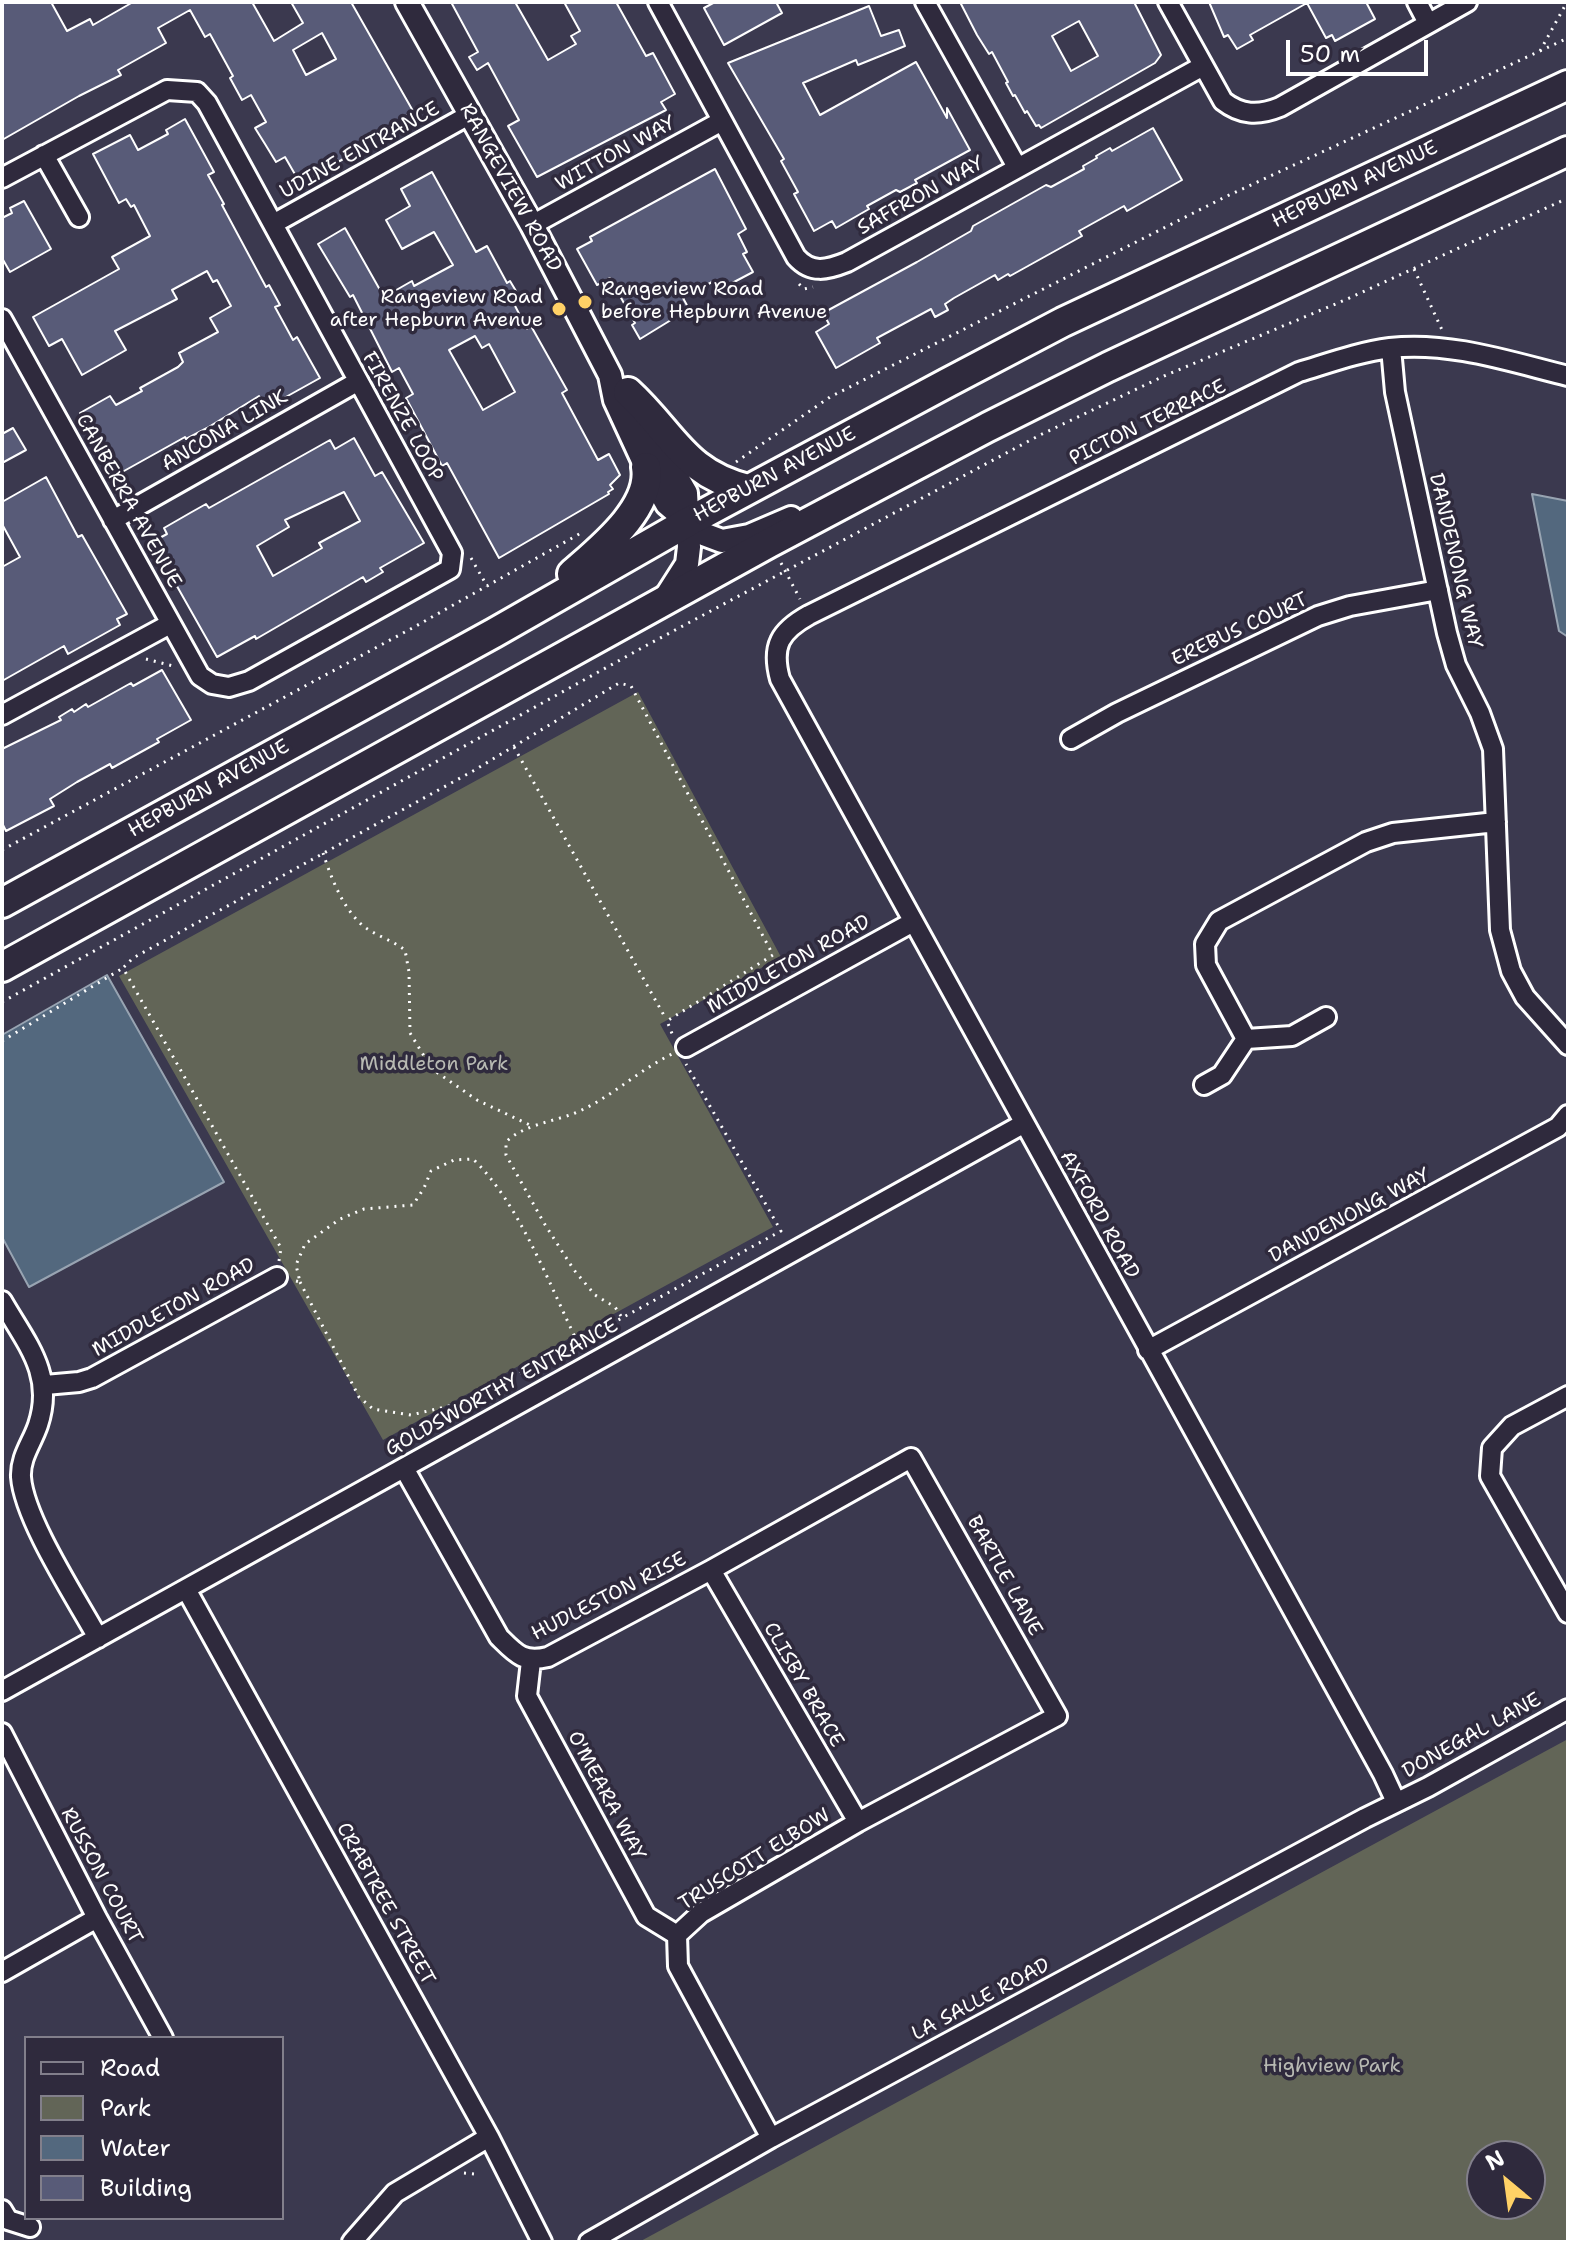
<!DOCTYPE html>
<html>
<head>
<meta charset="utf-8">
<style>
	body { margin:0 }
	#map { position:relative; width:1570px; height:2244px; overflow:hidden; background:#3b394f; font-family:"Shantell Sans",sans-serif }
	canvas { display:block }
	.frame { position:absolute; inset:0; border:4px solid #fff; pointer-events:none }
	.legend { position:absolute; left:24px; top:2036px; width:260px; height:184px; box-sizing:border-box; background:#2f2a3d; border:2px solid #827f8b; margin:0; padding:10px 14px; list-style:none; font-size:24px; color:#fff }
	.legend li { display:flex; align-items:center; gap:16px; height:40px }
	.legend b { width:40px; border:2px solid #827f8b }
	.north { position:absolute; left:1466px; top:2140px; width:80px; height:80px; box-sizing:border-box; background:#2f2a3d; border:2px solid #827f8b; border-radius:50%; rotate:331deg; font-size:22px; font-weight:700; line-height:32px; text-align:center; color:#fff }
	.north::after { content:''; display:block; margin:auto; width:28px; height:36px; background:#ffd166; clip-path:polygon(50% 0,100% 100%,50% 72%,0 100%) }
	.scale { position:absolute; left:1286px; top:40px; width:142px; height:36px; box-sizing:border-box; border:4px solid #fff; border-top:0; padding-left:10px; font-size:24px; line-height:28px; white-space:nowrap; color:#fff; -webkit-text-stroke:6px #2f2a3d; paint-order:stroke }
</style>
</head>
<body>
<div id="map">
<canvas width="1570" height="2244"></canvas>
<div class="frame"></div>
<ul class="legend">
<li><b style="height:10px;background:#2f2a3d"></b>Road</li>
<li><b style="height:22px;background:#626557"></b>Park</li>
<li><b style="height:22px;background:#53687e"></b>Water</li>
<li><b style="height:22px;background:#585b78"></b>Building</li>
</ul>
<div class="north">N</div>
<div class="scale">50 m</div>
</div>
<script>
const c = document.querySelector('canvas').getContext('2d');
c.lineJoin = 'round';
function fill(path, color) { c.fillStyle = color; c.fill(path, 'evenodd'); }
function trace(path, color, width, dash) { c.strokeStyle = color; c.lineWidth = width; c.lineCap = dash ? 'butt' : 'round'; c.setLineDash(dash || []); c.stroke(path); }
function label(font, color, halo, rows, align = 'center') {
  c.font = font + ' "Shantell Sans",sans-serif'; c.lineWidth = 7; c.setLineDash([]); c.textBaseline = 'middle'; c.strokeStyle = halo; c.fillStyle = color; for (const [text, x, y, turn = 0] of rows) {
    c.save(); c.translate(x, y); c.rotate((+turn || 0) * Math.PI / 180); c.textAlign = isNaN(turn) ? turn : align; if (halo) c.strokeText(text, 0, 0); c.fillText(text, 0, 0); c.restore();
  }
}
const green = new Path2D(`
	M638 692 781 957 660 1024 773 1227 383 1440 119 976Z
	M1568 1739V2242H639ZM1482 2156H1530V2204H1482Z`);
const water = new Path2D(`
	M1532 494 1568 501V637L1559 631Z
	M107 975 224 1182 29 1287 2 1237V1035Z`);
const building = new Path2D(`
	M2 2H51L67 31 90 19 93 25 133 2H252L274 41 303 23 291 2H351L413 111 407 115 410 119 394 128 393 125 344 153 347 157 300 183 285 157 276 162 265 144 255 128 266 122 251 95 242 100 230 78 233 76 210 34 205 37 190 10 158 28 166 43 118 70 121 75 79 96 2 140ZM322 33 336 59 306 75 293 50Z
	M451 2H515L548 60 576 44 571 36 580 31 564 2H616L646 56 653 53 675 94 661 102 666 110 537 177 508 126 519 120 488 63 477 70 469 57 478 52Z
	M715 2H776L782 13 724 45 704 8Z
	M960 2H1134L1161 55 1155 63 1041 128 1039 125 1036 126 1027 111 1025 113 1015 95 1013 96 1006 83 1008 82 992 52 989 54 977 35ZM1079 21 1098 56 1071 71 1052 36Z
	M1209 2H1366L1375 19 1335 41 1332 35 1326 38 1307 3 1250 35 1253 40 1237 49 1228 35 1224 37Z
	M869 6 881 36 899 30 905 46 858 65 856 60 803 83 820 115 916 62 947 118V108L970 150 915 180 917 183 900 192 896 190 867 206 869 209 836 228 832 221 814 231 794 194 798 192 781 161 784 159 728 63Z
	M185 119 214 172 208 175 224 204 222 205 266 287 269 285 280 305 275 307 293 340 297 337 320 378 266 408 259 396 207 428 186 439 185 437 115 476 80 413 110 396 116 405 142 391 140 388 178 367 183 362 179 353 218 332 210 318 231 306 217 280 213 282 207 271 172 290 177 299 115 331 126 350 82 375 62 339 49 346 33 317 119 269 112 257 150 236 134 205 131 207 126 199 119 203 93 154 130 135 138 150 168 134 166 130Z
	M1153 128 1182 180 1127 211 1124 206 1079 231 1082 236 1010 276 1008 274 998 280 995 275 954 298 945 304 948 310 935 317 931 309 877 338 880 343 836 368 816 332 829 324 823 313 917 262 971 231 973 226 1046 185 1051 187 1084 169 1083 166 1097 158 1096 156 1110 148 1112 151Z
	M715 169 746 229 738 234 747 252 743 254 753 272 717 291 712 282 683 298 689 309 640 339 632 325 635 323 610 278 597 285 577 249 592 241 590 237Z
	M432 172 476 252 487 246 507 283 510 281 519 296 512 300 527 329 531 326 567 390 562 393 598 460 609 454 620 475 610 485 613 489 608 492 609 494 499 558 447 463 442 466 406 398 413 394 399 368 392 372 353 295 350 297 318 244 345 228 384 297 412 281 414 286 453 265 434 232 402 249 386 220 410 206 401 189ZM475 336 482 348 489 344 515 392 483 410 449 350Z
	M24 201 51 249 10 272 2 258V218L12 213 10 208Z
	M13 428 26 450 2 463V434Z
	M354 438 375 476 382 472 424 543 380 568 383 572 366 582 363 577 256 639 255 636 217 657 152 542 167 534 164 528 190 513 206 504 209 508 330 440 335 449ZM344 492 360 521 319 543 322 548 273 576 257 546 289 527 285 520Z
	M46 477 78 537 82 535 127 614 117 619 120 625 68 654 64 646 2 681V567L20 557 2 524V502Z
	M162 670 191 720 157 739 159 742 112 768 110 764 77 782 50 799 54 806 6 831 2 823V749L61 720 59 717 72 709 74 712 86 704 88 707 131 683 133 686Z`);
const path = new Path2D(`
	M1540 51 1567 2
	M1414 269 1442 330
	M799 284 804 289 813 287
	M736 462 830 397 1225 197 1568 38
	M471 558 487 586
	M781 563 800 599
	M146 659 173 666
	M514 747 666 1019
	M2 850 416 626 581 533
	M323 853C331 877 342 907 362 925 374 935 392 940 405 950L409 972 410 1033 432 1069 477 1100 534 1127
	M2 1002 649 644 1040 435 1164 376 1345 300 1568 198
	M2 1041 123 968
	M279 1261 281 1248 123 968 133 958 473 771 619 683 631 686 773 955 667 1021 673 1036
	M296 1281 300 1282 296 1265 305 1244 340 1219 364 1209 413 1205 424 1188 431 1171 454 1160 473 1159C519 1203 549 1284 577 1341
	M300 1282 359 1397 373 1409 411 1415 470 1401 781 1231 686 1064
	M621 1316 615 1307 595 1295 574 1270 544 1223 506 1155V1142C523 1125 552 1122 575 1113 611 1098 637 1071 672 1054
	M464 2173 474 2174 475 2170`);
const minor = new Path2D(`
	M658 2 796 257C811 274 827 270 847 262L1203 66
	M925 2 1017 167
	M1168 2 1223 101C1241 115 1258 116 1280 107L1467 2
	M1417 2 1428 23
	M44 155 79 217
	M2 178 167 90 197 92 207 103 452 553 450 569 249 681 229 687 212 684 200 676 2 319
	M273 224 469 115
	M532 225 720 122
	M1391 348 1395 392 1447 633 1456 665 1480 713 1493 749 1500 930 1511 971 1525 997 1568 1045
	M113 520 357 382
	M2 715 170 624
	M1071 739 1117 713 1318 616 1350 606 1438 590
	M1246 1039 1206 965 1205 944 1219 921 1366 842 1393 833 1496 822
	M686 1047 913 922
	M1204 1085 1222 1075 1246 1039 1292 1036 1326 1017
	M2 1301C26 1343 55 1374 38 1425 32 1443 20 1457 21 1477 24 1519 76 1598 98 1638
	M1148 1350 1558 1127 1568 1115
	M45 1385 79 1382 92 1378 277 1277
	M1568 1396 1512 1426 1492 1448 1490 1476 1568 1613
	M404 1468 499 1637C516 1654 523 1663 548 1657L711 1570 911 1458 1057 1716 858 1822 701 1913 677 1935 678 1966 771 2138
	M711 1570 858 1822
	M186 1589 489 2137 542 2242
	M531 1661 527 1696 646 1916 677 1935
	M2 1691 1023 1124
	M2 1733 97 1918 163 2038
	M1396 1802 1383 1774 780 679C771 646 780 631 809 615L1299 372C1329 363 1359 352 1390 348 1449 341 1511 362 1568 376
	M2 1972 97 1918
	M2 2210 8 2220 30 2227
	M352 2242 395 2193 489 2137
	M589 2242 771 2138 1365 1818 1428 1787 1568 1709`);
const tertiary = new Path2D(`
	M407 2 532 225 610 375 615 400 646 467 667 504 688 522 706 535 722 541 749 536 791 518
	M646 424 686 493 689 547 687 564 664 600`);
const primary = new Path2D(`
	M628 392C673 433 683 473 748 489
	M572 574C599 550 653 508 646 467
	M2 903 494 633 688 522 947 383 1063 322 1568 85
	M2 967 769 543 988 427 1108 367 1568 151`);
const markers = [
	[585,302,8,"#ffd166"],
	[559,309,8,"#ffd166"]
];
const streetNames = [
	["UDINE ENTRANCE",360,151,-29],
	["WITTON WAY",616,154,-29],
	["HEPBURN AVENUE",1355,185,-25],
	["RANGEVIEW ROAD",510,188,61],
	["SAFFRON WAY",921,196,-29],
	["FIRENZE LOOP",402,417,61],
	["PICTON TERRACE",1148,423,-26],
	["ANCONA LINK",225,431,-30],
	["HEPBURN AVENUE",775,475,-28],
	["CANBERRA AVENUE",128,501,61],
	["DANDENONG WAY",1455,561,77],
	["EREBUS COURT",1240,630,-25],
	["HEPBURN AVENUE",209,789,-29],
	["MIDDLETON ROAD",789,965,-29],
	["AXFORD ROAD",1099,1215,61],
	["DANDENONG WAY",1350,1216,-28],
	["MIDDLETON ROAD",174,1308,-29],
	["GOLDSWORTHY ENTRANCE",502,1388,-29],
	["BARTLE LANE",1004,1576,61],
	["HUDLESTON RISE",609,1597,-27],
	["CLISBY BRACE",803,1685,60],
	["DONEGAL LANE",1472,1736,-29],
	["O'MEARA WAY",606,1796,62],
	["TRUSCOTT ELBOW",755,1860,-32],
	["RUSSON COURT",101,1876,62],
	["CRABTREE STREET",385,1904,61],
	["LA SALLE ROAD",981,2000,-28]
];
const poiNames = [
	["Rangeview Road",601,290],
	["before Hepburn Avenue",601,313],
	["Rangeview Road",543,298,"right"],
	["after Hepburn Avenue",543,321,"right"]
];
const parkNames = [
	["Middleton Park",434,1065],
	["Highview Park",1332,2067]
];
fill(green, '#626557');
fill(water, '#53687e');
trace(water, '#98a4b2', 2);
fill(building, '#585b78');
trace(building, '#fff', 2);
trace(minor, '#fff', 24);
trace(tertiary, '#fff', 28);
trace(primary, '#fff', 34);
trace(path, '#fff', 3, [2, 6]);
trace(minor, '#2f2a3d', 18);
trace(tertiary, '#2f2a3d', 22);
trace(primary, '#2f2a3d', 28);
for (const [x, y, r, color] of markers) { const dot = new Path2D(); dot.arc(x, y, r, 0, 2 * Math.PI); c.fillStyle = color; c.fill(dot); trace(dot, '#2f2a3d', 3); }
label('20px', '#fff', '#2f2a3d', streetNames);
label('20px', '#fff', '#2f2a3d', poiNames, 'left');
label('20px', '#b8bab3', '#2f2a3d', parkNames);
</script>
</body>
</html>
